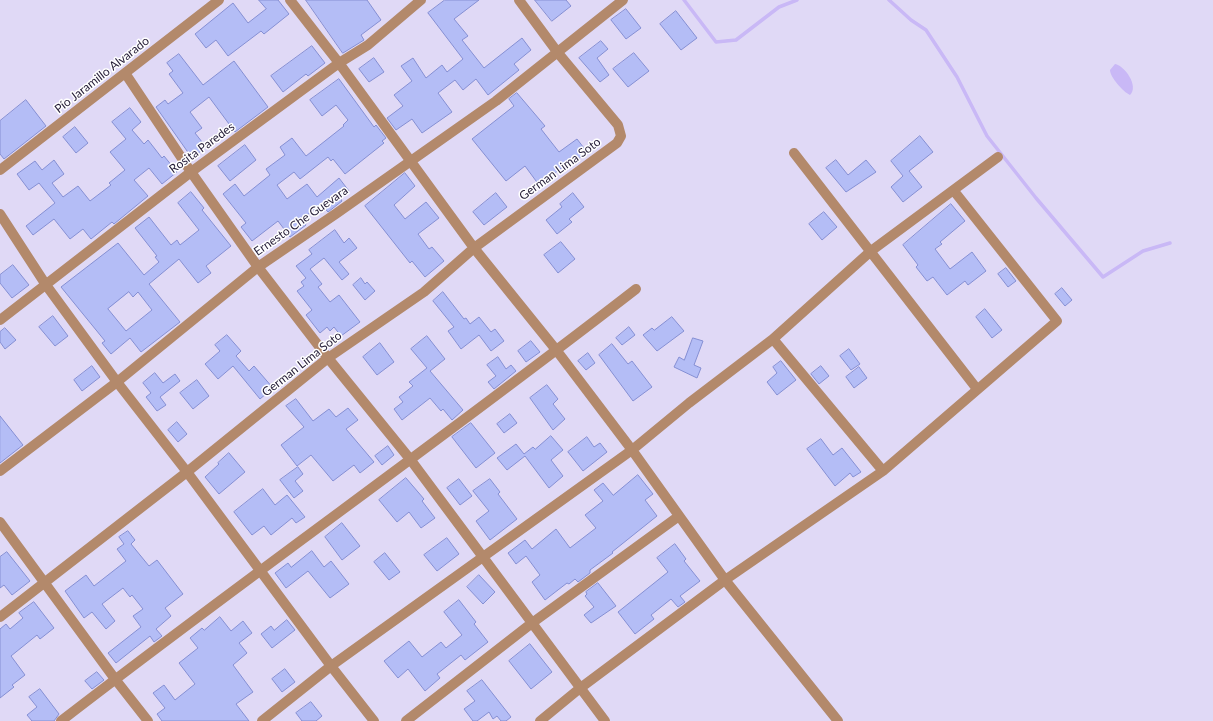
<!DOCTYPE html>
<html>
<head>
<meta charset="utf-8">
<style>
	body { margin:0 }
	canvas { display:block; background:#e0d9f6 }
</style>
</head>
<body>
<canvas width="1213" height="721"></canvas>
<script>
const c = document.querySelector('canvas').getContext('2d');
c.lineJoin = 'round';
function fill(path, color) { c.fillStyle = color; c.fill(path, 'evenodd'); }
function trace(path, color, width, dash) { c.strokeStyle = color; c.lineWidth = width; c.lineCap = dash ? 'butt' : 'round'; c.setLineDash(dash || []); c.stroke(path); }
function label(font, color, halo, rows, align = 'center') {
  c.font = font + ' Lato,sans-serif'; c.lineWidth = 3; c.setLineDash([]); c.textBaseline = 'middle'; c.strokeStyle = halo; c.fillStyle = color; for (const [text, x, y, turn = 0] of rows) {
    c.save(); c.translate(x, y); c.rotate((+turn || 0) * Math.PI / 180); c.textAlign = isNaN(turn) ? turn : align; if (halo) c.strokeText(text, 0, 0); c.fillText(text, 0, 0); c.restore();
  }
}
const water = new Path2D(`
	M1115 64C1125 66 1139 86 1130 95 1123 92 1110 77 1110 70Z`);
const stream = new Path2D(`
	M684 0 716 42 736 40 779 7 797 0
	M889 0 911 20 926 30 957 77 987 136 1036 198 1103 277 1143 251 1170 243`);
const building = new Path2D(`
	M259 0H278L289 14 264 34 261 31 228 56 216 40 206 48 195 34 233 3 248 23 266 9Z
	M306 0H367L381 20 361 35 364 40 343 53Z
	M445 0H479L454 19 468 36 462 40 484 68 522 38 531 50 514 64 519 70 488 95 476 79 463 90 455 80 438 93 452 112 422 133 412 119 396 130 387 118 403 106 394 95 412 81 401 66 413 58 426 78 442 65 447 72 463 59 428 13Z
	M535 0H566L571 6 552 21Z
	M626 9 641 28 626 39 611 20Z
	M676 11 697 38 681 50 660 24Z
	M601 41 608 49 597 58 609 75 600 82 579 58Z
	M312 46 325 63 308 76 306 74 283 92 271 76Z
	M634 53 649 71 628 87 613 69Z
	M179 54 203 85 234 61 268 107 235 132 209 97 190 112 202 128 195 133 206 147 192 158 156 107 165 100 168 104 183 93 169 74 173 71 167 63Z
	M374 58 384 72 369 82 359 69Z
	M339 79 374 127 376 125 386 138 382 141 384 143 345 174 333 159 331 161 328 157 300 179 294 172 277 185 287 199 307 184 317 197 339 178 349 191 340 198 342 201 328 212 321 204 302 219 306 225 290 237 278 221 252 241 241 227 246 223 223 194 235 184 244 196 270 175 266 169 285 155 280 147 292 138 306 156 344 126 343 125 348 120 336 105 322 116 310 100Z
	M517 93 545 126 541 129 559 152 577 139 587 152 570 166 568 163 539 185 525 166 506 181 472 139 514 106 509 99Z
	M26 100 46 126 4 159 0 154V121Z
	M130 108 141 122 132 130 144 144 148 140 162 158 164 156 177 172 162 184 149 168 134 180 148 196 114 224 112 222 91 239 83 229 70 239 54 219 33 235 26 226 55 203 39 183 29 190 17 174 35 161 42 170 54 160 64 174 52 183 63 197 78 186 90 201 111 185 109 183 125 170 110 152 126 139 112 122Z
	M75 127 88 143 76 153 63 137Z
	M920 136 933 152 909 171 922 187 903 202 891 187 903 176 891 161Z
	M245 145 256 160 230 181 218 166Z
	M836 160 848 175 866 160 876 172 846 192 826 168Z
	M405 173 415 186 394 205 405 219 426 202 439 218 418 234 429 249 432 247 444 261 425 277 412 261 410 263 365 206Z
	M191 192 204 208 202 210 231 246 206 266 211 273 198 283 179 259 149 284 180 322 141 352 130 338 111 354 102 343 105 341 61 287 118 243 144 275 159 262 155 257 157 256 135 228 149 217 171 245 177 240 180 245 199 230 178 203ZM129 292 133 297 138 292 152 310 126 331 108 309Z
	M496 193 507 207 484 225 473 212Z
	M573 193 584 207 569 219 572 222 557 234 546 220 562 207 560 204Z
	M951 204 965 221 940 242 942 244 935 249 950 269 972 252 986 271 968 285 965 281 947 295 933 277 927 281 916 267 918 265 903 245Z
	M824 212 837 227 822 240 809 224Z
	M335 230 344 243 349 238 357 248 339 262 349 274 342 280 324 258 310 269 322 284 318 287 330 302 339 295 360 322 341 336 334 327 330 331 327 327 320 333 306 315 312 310 297 291 304 286 301 282 306 278 296 266 312 254 309 250Z
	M561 242 575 259 558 273 544 255Z
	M13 265 29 285 12 298 0 283V275Z
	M1006 268 1016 281 1008 287 998 274Z
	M361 278 365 284 367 282 375 291 365 300 353 285Z
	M1062 288 1072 300 1065 306 1055 294Z
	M443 292 464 319 466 318 470 324 479 317 491 332 495 329 504 341 491 351 479 335 461 349 448 331 454 327 433 301Z
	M985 309 1002 330 992 338 976 317Z
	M53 316 68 336 55 346 39 327Z
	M672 317 684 331 657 351 643 335 652 328 654 330Z
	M629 327 635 335 622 345 616 338Z
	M5 328 16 340 5 349 0 342V332Z
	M227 335 241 351 236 356 249 371 254 366 273 388 260 399 233 366 218 379 205 364 220 351 215 345Z
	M427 336 445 359 430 371 463 410 452 420 443 409 441 411 430 398 402 420 394 409 403 402 399 397 413 386 409 382 427 368 411 349Z
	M693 338 703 341 694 365 701 368 697 378 674 367 679 357 684 360Z
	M531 341 540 352 526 362 518 351Z
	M380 343 394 362 377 375 363 357Z
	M612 344 628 364 632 361 652 387 633 401 599 355Z
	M849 349 860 364 851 370 840 356Z
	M588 353 595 363 586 370 578 361Z
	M498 357 506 369 511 365 516 371 494 389 488 382 496 376 487 365Z
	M781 361 796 380 777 395 767 382 777 373 773 367Z
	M92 366 100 377 82 391 74 380Z
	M821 366 829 376 819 384 811 374Z
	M859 367 867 378 854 388 846 377Z
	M155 373 163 383 175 374 180 381 160 397 166 405 157 411 146 397 151 393 143 383Z
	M197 380 209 396 193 409 180 393Z
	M547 385 558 399 553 404 565 419 553 430 530 398Z
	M296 399 313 421 329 409 336 417 348 408 358 420 346 429 374 462 360 473 354 465 333 481 311 455 297 466 281 445 304 427 286 406Z
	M510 414 517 423 504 433 497 424Z
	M0 416 23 445 0 463Z
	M177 422 187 434 178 442 168 430Z
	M471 423 495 453 476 468 452 437Z
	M551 436 563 450 551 460 563 476 549 488 525 456 507 470 497 458 516 444 524 454 533 447 535 449Z
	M587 437 594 447 600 443 607 452 583 471 568 452Z
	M821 439 833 455 842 448 861 472 853 477 850 473 835 486 807 449Z
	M388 446 394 455 382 465 375 456Z
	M229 453 245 472 219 494 205 477 219 464 218 463Z
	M298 467 303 474 295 481 303 491 294 498 280 480Z
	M638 475 653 494 645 500 657 516 612 552 613 553 590 570V573L578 582 575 579 569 584 567 583 545 600 532 582 540 575 526 556 516 564 508 553 525 540 532 549 556 529 570 548 596 528 585 515 603 501 594 490 603 483 613 495Z
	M406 478 424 499 422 501 435 518 421 528 409 512 397 522 379 500Z
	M459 479 472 496 460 505 447 488Z
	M490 479 500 492 498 494 517 519 490 540 476 521 489 511 473 491Z
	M263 489 275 505 287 495 305 517 296 523 292 518 271 535 264 526 252 535 234 512Z
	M342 523 360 546 342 560 325 537Z
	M128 531 135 540 131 544 149 566 157 560 183 594 165 608 171 616 156 629 162 636 154 642 150 636 116 663 108 653 141 627 133 616 143 609 132 595 130 597 123 588 102 604 115 621 106 629 92 612 84 618 65 591 86 575 94 586 126 561 117 549 124 544 119 537Z
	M447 538 459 554 437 571 424 555Z
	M675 544 686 559 684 561 700 581 680 596 685 602 678 607 671 599 651 615 654 619 635 634 618 612 668 572 657 558Z
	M312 551 324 567 331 561 349 584 330 598 308 571 286 588 275 573 288 563 291 567Z
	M7 552 30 581 12 595 4 585 0 588V557Z
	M385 553 400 572 389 580 374 562Z
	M479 575 495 592 483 604 467 587Z
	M598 583 616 606 591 623 584 615 594 607 585 596 587 594 586 592Z
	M459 600 476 622 474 624 488 642 465 660 461 655 437 674 440 678 425 691 408 669 398 678 384 661 409 641 422 657 441 642 446 648 462 635 444 612Z
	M34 602 54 628 40 639 37 635 11 656 25 675 12 685 14 687 0 698V629L6 624 10 629 23 618 19 613Z
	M220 617 231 631 243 621 252 633 239 643 247 653 233 665 253 692 236 704 249 721H162L157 714 165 708 153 693 164 685 175 700 195 684 179 663 198 648 190 638 202 628 204 630Z
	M287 620 295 630 272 648 261 634 271 626 274 630Z
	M530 644 552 672 531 689 509 661Z
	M285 669 295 682 282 692 272 679Z
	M97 672 104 680 92 689 85 681Z
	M482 680 511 717 506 721H501L497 716 493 719 489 712 477 721H473L464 709 475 701 467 691Z
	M40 689 59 714 54 721H32L27 715 37 707 29 697Z
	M311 702 322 716 316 721H302L296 713Z`);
const minor = new Path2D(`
	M290 0 339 63 474 248 557 351 632 450 725 580 838 721
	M125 73 191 172 258 267 328 358 410 459 605 721
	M794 153 977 389
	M0 170 219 0
	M0 214 46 285 117 382 187 472 331 666 374 721
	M0 320 191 172 339 63 368 45 421 0
	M773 339 883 471
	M0 471 117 382 258 267 337 213 496 101 623 0
	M0 522 115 679 148 721
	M0 617 187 472 328 358 424 292 474 248 617 143 621 136 618 125 558 53 519 0
	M61 721C251 574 447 436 636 289
	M262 721 331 666 632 450 689 403 773 339 871 251 998 157
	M406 721 532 623 679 516
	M540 721 579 689 725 580 883 471 1057 321 954 191`);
const streetNames = [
	["Pío Jaramillo Alvarado",102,75,-38],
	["Rosita Paredes",202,148,-36],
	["German Lima Soto",560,169,-36],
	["Ernesto Che Guevara",301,221,-35],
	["German Lima Soto",302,364,-38]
];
fill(water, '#c9b8f6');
trace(stream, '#c9b8f6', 3.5);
fill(building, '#b4bdf6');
trace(building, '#858fd3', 1);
trace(minor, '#b3896b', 10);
label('12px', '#241c37', '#fff', streetNames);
</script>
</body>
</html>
